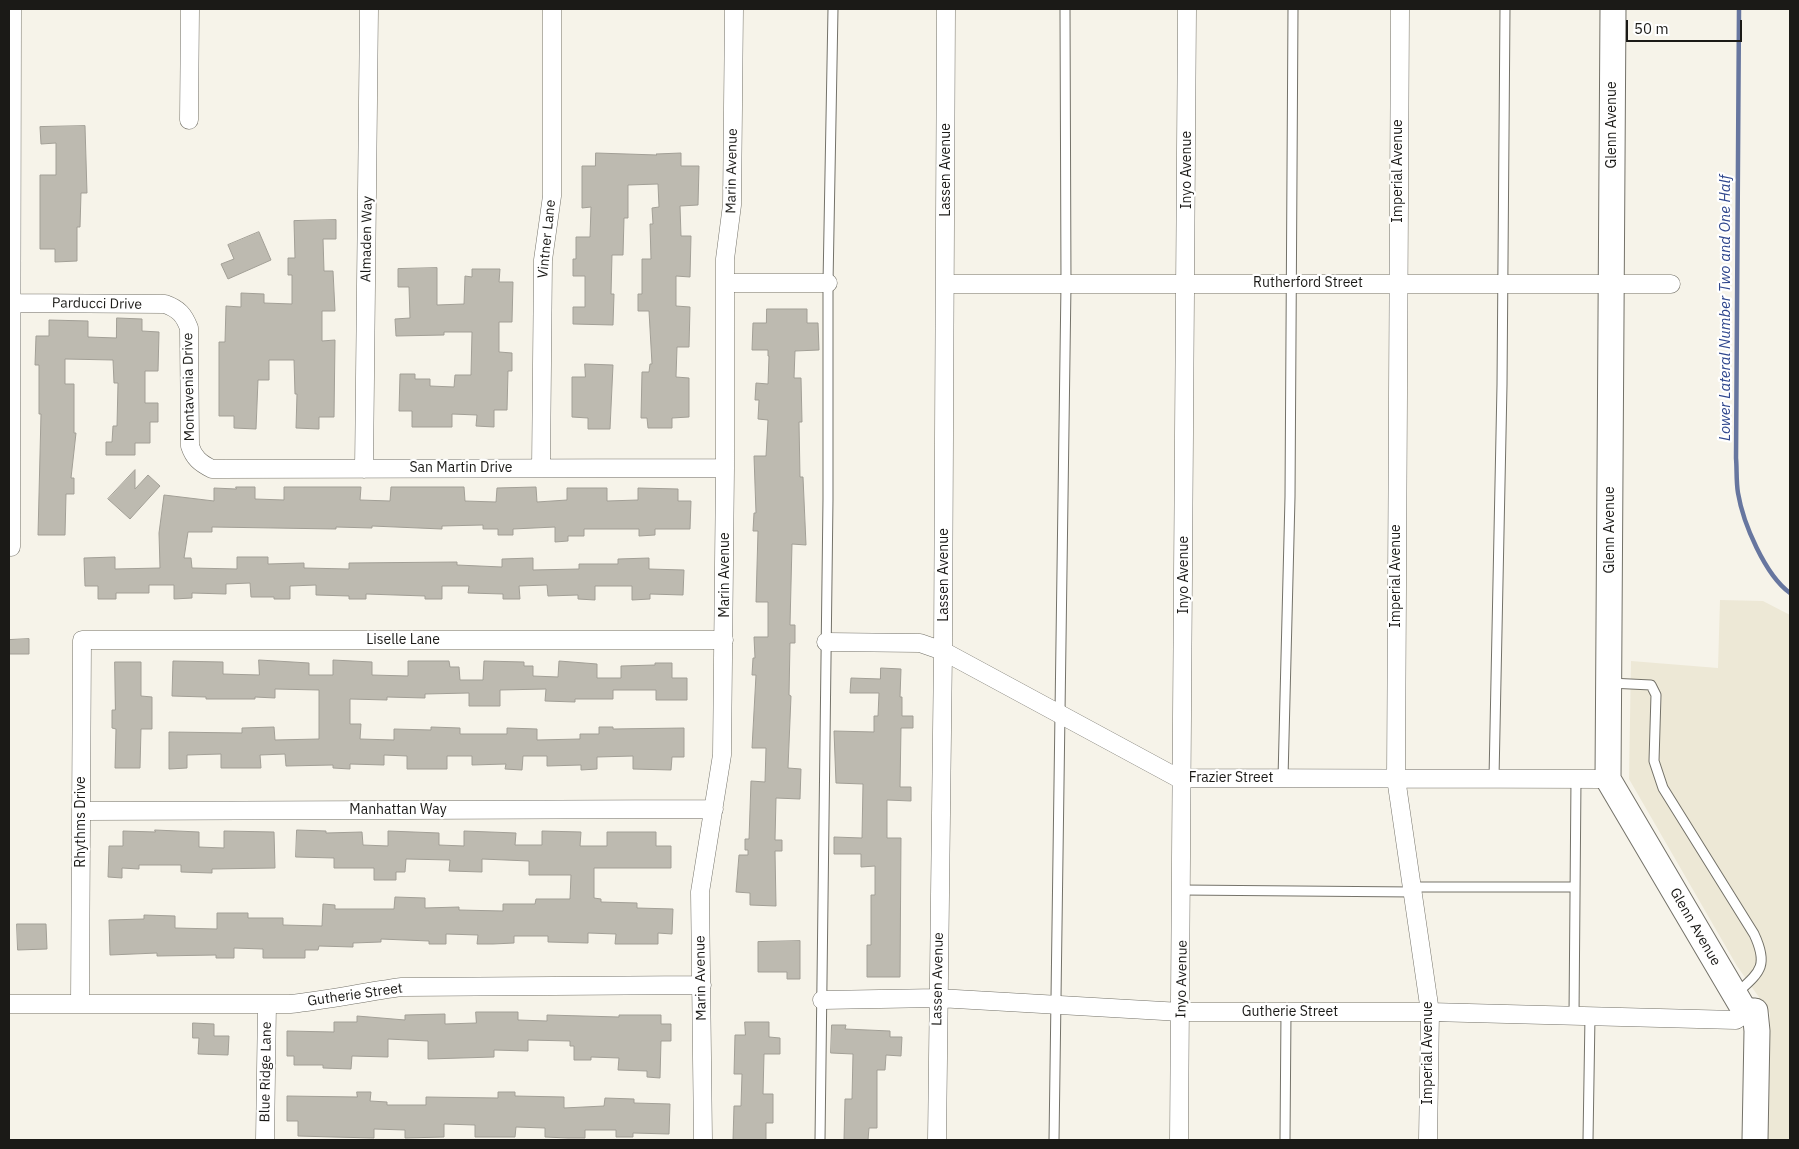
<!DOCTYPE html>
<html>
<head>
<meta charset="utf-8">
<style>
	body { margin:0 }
	#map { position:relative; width:1799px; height:1149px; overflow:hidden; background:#f6f3e9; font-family:"IBM Plex Sans",sans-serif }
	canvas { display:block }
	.frame { position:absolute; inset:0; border:10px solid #1b1a17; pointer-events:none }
	.scale { position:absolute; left:1626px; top:20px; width:116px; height:22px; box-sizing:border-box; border:2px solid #1b1a17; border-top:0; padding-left:6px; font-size:15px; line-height:18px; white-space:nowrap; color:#1b1a17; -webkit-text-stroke:4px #fff; paint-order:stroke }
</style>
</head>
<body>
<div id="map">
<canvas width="1799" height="1149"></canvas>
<div class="frame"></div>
<div class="scale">50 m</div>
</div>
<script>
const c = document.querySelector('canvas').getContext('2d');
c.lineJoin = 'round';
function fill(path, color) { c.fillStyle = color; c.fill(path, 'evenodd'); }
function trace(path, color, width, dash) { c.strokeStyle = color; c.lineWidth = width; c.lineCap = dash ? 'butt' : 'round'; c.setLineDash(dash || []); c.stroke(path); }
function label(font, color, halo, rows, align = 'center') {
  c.font = font + ' "IBM Plex Sans",sans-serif'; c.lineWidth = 4.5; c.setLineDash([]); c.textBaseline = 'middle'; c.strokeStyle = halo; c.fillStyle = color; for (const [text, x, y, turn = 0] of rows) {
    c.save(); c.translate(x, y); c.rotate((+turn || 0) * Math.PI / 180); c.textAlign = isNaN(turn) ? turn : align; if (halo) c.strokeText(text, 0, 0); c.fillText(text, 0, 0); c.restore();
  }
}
const built = new Path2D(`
	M1720 600 1763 601 1790 615V1140H1766L1770 1013 1737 966 1629 779 1631 661 1718 668Z`);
const stream = new Path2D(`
	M1739 9 1736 458C1737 469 1736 481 1738 493 1743 523 1765 575 1790 593`);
const building = new Path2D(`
	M85 126 87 193H81L80 227H77V261L55 262V249H40V175H56V143L41 144 40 127Z
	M596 153 657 155 656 154 681 153V166H699L698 205 680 206 681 236H691L690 277 676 276V306L690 307 689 347H677L676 377 689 378V417L672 418V428H648L647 418H641L642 372H649L650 364H652L649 311H638V294H642V259H651L650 224H653L652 208 659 207 658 184 628 185V218H624L623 255H612L611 294H614L613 325 573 324V307H585V276H573V259H576V237H590L591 207 582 208V166H595Z
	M336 220V239H323L324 271H333L335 311H322V341L335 340 334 417H319V429L296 428 297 394H295L294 360H269V380H258L256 429 234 428V416H219V342H225L226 306 241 307V293L264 294V303L292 304V275H288V258H295L294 221Z
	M259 232 271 260 228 279 221 264 234 259 228 245Z
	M437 268V305L464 304 465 276 472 277V269H500L499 282H513L512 322H499V352L512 353V371H508L507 410H494V427L476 426 477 415 452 414V427H412V411H399L400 374H415V379H430V386L454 387 455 375H471L472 332H444V335L396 336 395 319 410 318 409 287H398V269Z
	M767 309H807V323H818L819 350 795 351 794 378H801L802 422H799L800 477H803L806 545 792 544 790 625H795V643H790L789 695 791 696 788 768 801 769 800 799 776 798 775 840H782V851H775L776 906 750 905V893L736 892 739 855H748V850H745V839H749L751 781 765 782 766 748H752L756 675H752L753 658H755L754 637H768V602H756L758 531H753L754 513H756L754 456H766L768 420 758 419 759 400H755L756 383 768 384 769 356H768V350H752L753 323H766Z
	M117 318 142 319V331L159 332 158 371H145V403H158V422H150V443H135V455H106V442H112L113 426H117L118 383H114L113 360 65 359V384H74V433H76L71 478H74V494H66L65 535H38L41 414H39V365H35L36 336H49V320L88 321V337L116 338Z
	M585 364 613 365 610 429H588V418L572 417V377H585Z
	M135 470V489L148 475 160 486 130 519 108 499Z
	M236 487H255V499L284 500V487H361L360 500 390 501 391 487H464L465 501 496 502 497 488 536 487 537 502 567 500V488H607V501L638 500V488L678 489V501H691L690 529H655V535L639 536V529H584V536H568V541L555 542V527L513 529V535H498V529H483V525L442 526V529L372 526V528L336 527V529L212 527V532H188L184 558H191L192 568 237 569V557H268V564L304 563V568L349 569V563L457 562V565L502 567V559L533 558V570L579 569V564H618V559L649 558V569L684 570 683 595 650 594V599L632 600V586H595V600L578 599V595L548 596 547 585 519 586 520 599H503V594L468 593 469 586H442V599H425V596L366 594V599H349V596L316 595V585L290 586V599H274V597H251L250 583 226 584V594L192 593V598L174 599V585H149V593H116V599H98V586H85L84 558 115 557V569L160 568 159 533 164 495 214 501V488L236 489Z
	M29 639V654H9V640Z
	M259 660 309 663V675H333V660L372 662V675L408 676V661H449L450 667H459L460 680H483L484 661 524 662V666H533V676L558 677 559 661 597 664V678H621V666L655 665V663H672V678H687V700H656V690H613V699H575V702L545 701 546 689 500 690V706H469V693L425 694V698L387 697V700L350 699V724H361L360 739 394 740V729L431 730V727L460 728V734H507V728L537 729V740L580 739V734H599V727H613V729L684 728V757H672L671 770 633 769V756L597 757V769L581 770V765L547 766V756H523L522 770 505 769 506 764 472 765V756H447V769H407V756L384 755V765L350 764V769L333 768V765L286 766 285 754 260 755 261 768H221V754L187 755V768L169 769V732L242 733V728L274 727 275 740 319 739V690L275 689V698L255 697V699H206V697L172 696 173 661 223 662V674L259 675Z
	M115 662H141V696L152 697V729H141L140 768H115L116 729 112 728V710H115Z
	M881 668 901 669 900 697H902V716H913V728H901L900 787H911V801L887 800V838H901L900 977H867V945H871V895H875V866L861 867V854H834V837L862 838 863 784 836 783 834 731 874 732V716H878L879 693H850L851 678 880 679Z
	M155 830 199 832V847L224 848V831L274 832 275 868 212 869V873L181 872V865H139V869L122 868V878L108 877 109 846H123V831L155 832Z
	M297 830 326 831V833L362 832 363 845 388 846V831L439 833V845L464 846V831L516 833 515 845H542V831L581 832 580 846H607V832H656V846H671V868H594V898L601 899V902L637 903V908L673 909 672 934 658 933V944H615L616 934 588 933V943L548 942V936H514V943L493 944H477L478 935 446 934V944H429V941L381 939V942L353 943V947L319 946 318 950H305V958H263V949L234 948V958H216V955L157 956V953L110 955 109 920 144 919V915L175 916V928L217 929V913H248V918H283V925L322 926 323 904 335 905V909H394L395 897 425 898V908L459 907V910L503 911V904H535L536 899H570L571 875H529V861L482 859V872L449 871 450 860 406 859 405 872H396V880H374V868H334V858L296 857Z
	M17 924H46L47 949 18 950Z
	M800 941V979H787V972H758V942Z
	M476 1012H518V1020L547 1021V1015L619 1017V1015H661V1024H671V1041H661L660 1078 647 1077V1071L618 1070 619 1058 591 1057V1060H574V1046H570V1041L528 1040V1051L494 1050V1057L428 1059V1041L388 1039V1057L352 1056 351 1069 323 1068V1065H294V1056H287V1031L334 1032V1022H357V1016L405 1020V1015L445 1014V1024L476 1023Z
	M745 1022H769V1037L780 1038V1054H764L763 1094H773V1123H766V1140H733L734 1106H741L742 1074H734L735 1035H745Z
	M193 1023 214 1024V1036H229L228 1055 198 1054 199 1038H193Z
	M832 1025H846L845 1029 890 1031V1037H902L901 1056 886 1055 885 1070H877V1128H869L868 1140H844L845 1099H852L853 1054 831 1053Z
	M357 1092H371L370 1101 387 1102V1105H426V1097L498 1098V1092H515V1096L564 1097V1108L604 1106 605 1098 634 1099V1103L670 1104 669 1134 633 1133V1137H616V1130H585V1138H568L545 1137V1128L516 1127 515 1137H475V1125L444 1124V1137L405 1138V1130L374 1129V1138L333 1137 298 1136V1121H287V1096L357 1097Z`);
const lane = new Path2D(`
	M1610 683 1651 685 1656 695 1654 761 1663 788 1754 934C1769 966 1760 972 1737 993
	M1283 778 1290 497 1293 9
	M1494 778 1502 385 1505 9
	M1412 887H1575
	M1182 890 1413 892
	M1574 1015 1576 779
	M820 1140 828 499V283L833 9
	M1054 1140 1066 284 1065 9
	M1285 1140 1286 1012
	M1588 1140 1590 1016`);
const street = new Path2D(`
	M1400 9 1396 778 1430 1012 1428 1140
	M189 120 190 9
	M726 283H828
	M946 284H1671
	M11 303 165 304C179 309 184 315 189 328L190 446C194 458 200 463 212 469L725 468
	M541 468 543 260 552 196V9
	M364 469 369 9
	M11 547 12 9
	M826 642 920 643 943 651 1178 778 1608 779
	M82 811 714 809
	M822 1000 938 998 1181 1012H1430L1736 1020 1750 1011H1755
	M9 1004H290C327 1000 364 992 402 987L702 985
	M80 1004 82 640H724
	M265 1140 267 1004
	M703 1140 700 892 722 755 725 468V259L732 205 734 9
	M937 1140 943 651 946 9
	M1179 1140 1187 9`);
const secondary = new Path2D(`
	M1613 9 1608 779 1743 1008 1750 1011
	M1755 1140 1757 1031 1755 1011`);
const streetNames = [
	["Glenn Avenue",1612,125,-90],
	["Lassen Avenue",946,170,-90],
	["Inyo Avenue",1187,170,-90],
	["Marin Avenue",732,171,-89],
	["Imperial Avenue",1398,171,-90],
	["Almaden Way",367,239,-89],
	["Vintner Lane",547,239,-84],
	["Rutherford Street",1308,283],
	["Parducci Drive",97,304,1],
	["Montavenia Drive",189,387,-91],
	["San Martin Drive",461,468],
	["Glenn Avenue",1610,530,-90],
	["Marin Avenue",725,575,-90],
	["Lassen Avenue",944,575,-90],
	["Inyo Avenue",1184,575,-90],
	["Imperial Avenue",1396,576,-90],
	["Liselle Lane",403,640],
	["Frazier Street",1231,778],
	["Manhattan Way",398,810],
	["Rhythms Drive",81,822,-90],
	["Glenn Avenue",1695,927,60],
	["Marin Avenue",701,978,-91],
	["Lassen Avenue",938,979,-89],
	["Inyo Avenue",1182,979,-89],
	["Gutherie Street",355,995,-8],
	["Gutherie Street",1290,1012],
	["Imperial Avenue",1428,1053,-90],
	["Blue Ridge Lane",266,1072,-89]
];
const waterNames = [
	["Lower Lateral Number Two and One Half",1726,308,-90]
];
fill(built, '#ede8d6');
trace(stream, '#67769f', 4.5);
fill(building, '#bdbab0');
trace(building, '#a29f96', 1);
trace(lane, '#747269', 11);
trace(street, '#747269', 19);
trace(secondary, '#747269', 27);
trace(lane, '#fff', 9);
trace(street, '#fff', 18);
trace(secondary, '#fff', 25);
label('14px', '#1b1a17', '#fff', streetNames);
label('italic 15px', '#30478d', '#fff', waterNames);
</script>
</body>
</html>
